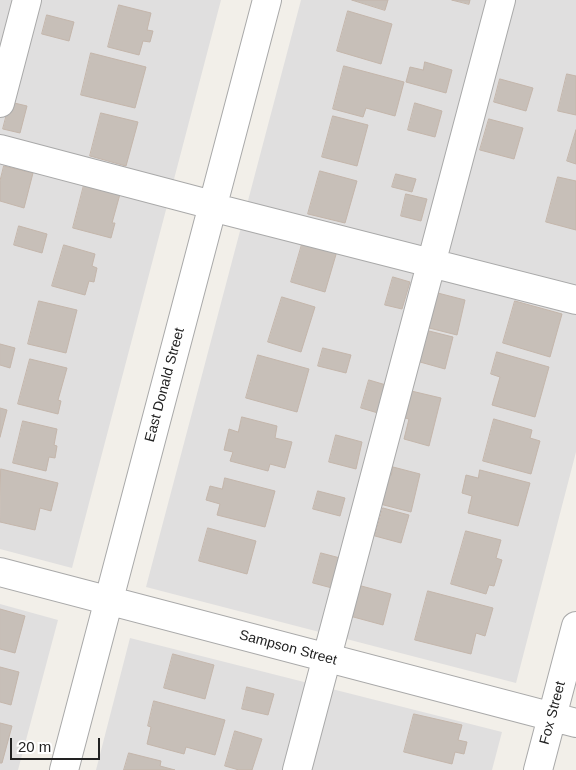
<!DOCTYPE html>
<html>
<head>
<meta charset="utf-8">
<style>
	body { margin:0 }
	#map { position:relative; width:576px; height:770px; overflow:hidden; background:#f2efe9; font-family:Arial,sans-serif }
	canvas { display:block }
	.scale { position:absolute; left:10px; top:738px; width:90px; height:22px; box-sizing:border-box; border:2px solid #222; border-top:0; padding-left:6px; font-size:15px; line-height:18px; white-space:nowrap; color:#222; -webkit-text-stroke:4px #fff; paint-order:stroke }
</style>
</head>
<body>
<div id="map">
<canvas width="576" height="770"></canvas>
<div class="scale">20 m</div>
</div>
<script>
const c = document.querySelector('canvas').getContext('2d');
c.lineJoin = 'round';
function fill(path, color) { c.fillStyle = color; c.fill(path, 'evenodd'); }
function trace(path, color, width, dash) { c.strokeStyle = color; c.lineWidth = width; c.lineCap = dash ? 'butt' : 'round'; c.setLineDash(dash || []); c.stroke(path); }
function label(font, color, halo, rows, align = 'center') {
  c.font = font + ' Arial,sans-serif'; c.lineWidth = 4; c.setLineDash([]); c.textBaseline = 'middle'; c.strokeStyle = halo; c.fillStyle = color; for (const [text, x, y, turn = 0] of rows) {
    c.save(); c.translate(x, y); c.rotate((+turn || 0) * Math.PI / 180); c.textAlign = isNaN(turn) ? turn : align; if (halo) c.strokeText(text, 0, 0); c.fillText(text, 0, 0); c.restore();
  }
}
const residential = new Path2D(`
	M0 0H221L72 568 0 549Z
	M301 0H576V452L516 683 146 587Z
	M0 604 58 620 18 770H0Z
	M130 638 502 732 492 770H96Z`);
const building = new Path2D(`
	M352 0H388L385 10Z
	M452 0H470L469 4Z
	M119 5 151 13 147 30 153 31 150 42 143 41 139 55 108 47Z
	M348 11 392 24 381 64 337 51Z
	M47 15 74 22 69 41 42 34Z
	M91 53 146 67 135 108 81 95Z
	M425 62 452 70 446 93 406 82 410 67 423 70Z
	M344 66 404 82 395 116 366 108 363 117 333 109Z
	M567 74 576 76V115L558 111Z
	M500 79 533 88 526 111 494 102Z
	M10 102 27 106 20 133 3 129Z
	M415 103 442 111 435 137 408 130Z
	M101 113 138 122 126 166 90 156Z
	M333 116 368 125 357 166 322 157Z
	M489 119 523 128 514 159 480 150Z
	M576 130V164L567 161Z
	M4 166 33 173 24 208 0 201V181Z
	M320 171 357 181 345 223 308 214Z
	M396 174 416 179 412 192 392 187Z
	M558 177 576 181V230L546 222Z
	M84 185 120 194 112 223H115L111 238 73 228Z
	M406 194 427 199 421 221 401 216Z
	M19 226 47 234 42 253 14 245Z
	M303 241 337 251 325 292 291 282Z
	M64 245 95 254 92 266 97 268 94 282 89 281 85 295 52 286Z
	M393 277 410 282 402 309 385 305Z
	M430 291 465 300 457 335 421 326Z
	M282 297 315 307 301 352 268 342Z
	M39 301 77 310 66 353 28 344Z
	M515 301 562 314 550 357 503 343Z
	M421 329 453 337 445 369 413 360Z
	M0 344 15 348 10 368 0 365Z
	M323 348 351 355 346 373 318 366Z
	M497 352 549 367 535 417 492 405 500 377 491 374Z
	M258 355 309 369 297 412 246 398Z
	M30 359 67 368 58 400 61 401 58 414 18 404Z
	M369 380 386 385 378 413 361 408Z
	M407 390 441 398 429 446 404 439 409 419 401 417Z
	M0 408 7 410 0 437Z
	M242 417 277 426 275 438 292 442 285 468 270 464 268 471 230 461 233 452 224 450 229 429 238 432Z
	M494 419 532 430 530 438 540 441 531 474 483 461Z
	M23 421 57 429 54 445 57 446 55 458 49 457 46 471 13 463Z
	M336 435 362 442 356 469 329 462Z
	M393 467 420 474 411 512 376 503 383 474 391 475Z
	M1 469 58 483 51 511 40 508 35 530 0 522Z
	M480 470 530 483 518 526 468 513 472 496 462 493 466 475 478 478Z
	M225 478 275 491 265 527 217 515 220 504 206 500 210 486 222 489Z
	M318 491 345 498 340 516 313 509Z
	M383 508 409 515 401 543 375 536Z
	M208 528 256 541 247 574 199 561Z
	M466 531 501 540 496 558 502 560 494 586 489 585 486 594 451 584Z
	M321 553 340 558 332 588 313 583Z
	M354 584 391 594 383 625 346 615Z
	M428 591 493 608 485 636 476 633 471 654 415 640Z
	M0 609 25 616 15 653 0 649Z
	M173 654 214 665 205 699 164 688Z
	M0 667 19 672 11 705 0 702Z
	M247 687 274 694 268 715 242 709Z
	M154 701 225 720 215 755 186 747 184 754 147 744 151 727 148 726Z
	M414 714 462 725 458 740 467 742 464 754 455 752 452 764 404 752Z
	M0 723 12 726 2 763H0Z
	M235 731 262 739 252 770H239L225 766Z
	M129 753 161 761 160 766 175 770H124Z`);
const minor = new Path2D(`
	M0 103 27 0
	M0 149 201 202 223 210 576 300
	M0 572 576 723
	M64 770 267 0
	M297 770 501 0
	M538 770 576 626`);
const streetNames = [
	["East Donald Street",165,385,-75],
	["Sampson Street",288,648,15],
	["Fox Street",553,713,-75]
];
fill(residential, '#e0dfdf');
fill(building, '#c7bfb8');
trace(building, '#c4b6ab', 1);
trace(minor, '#a9a9a9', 30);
trace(minor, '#fff', 28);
label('14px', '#222', '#fff', streetNames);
</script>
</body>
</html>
